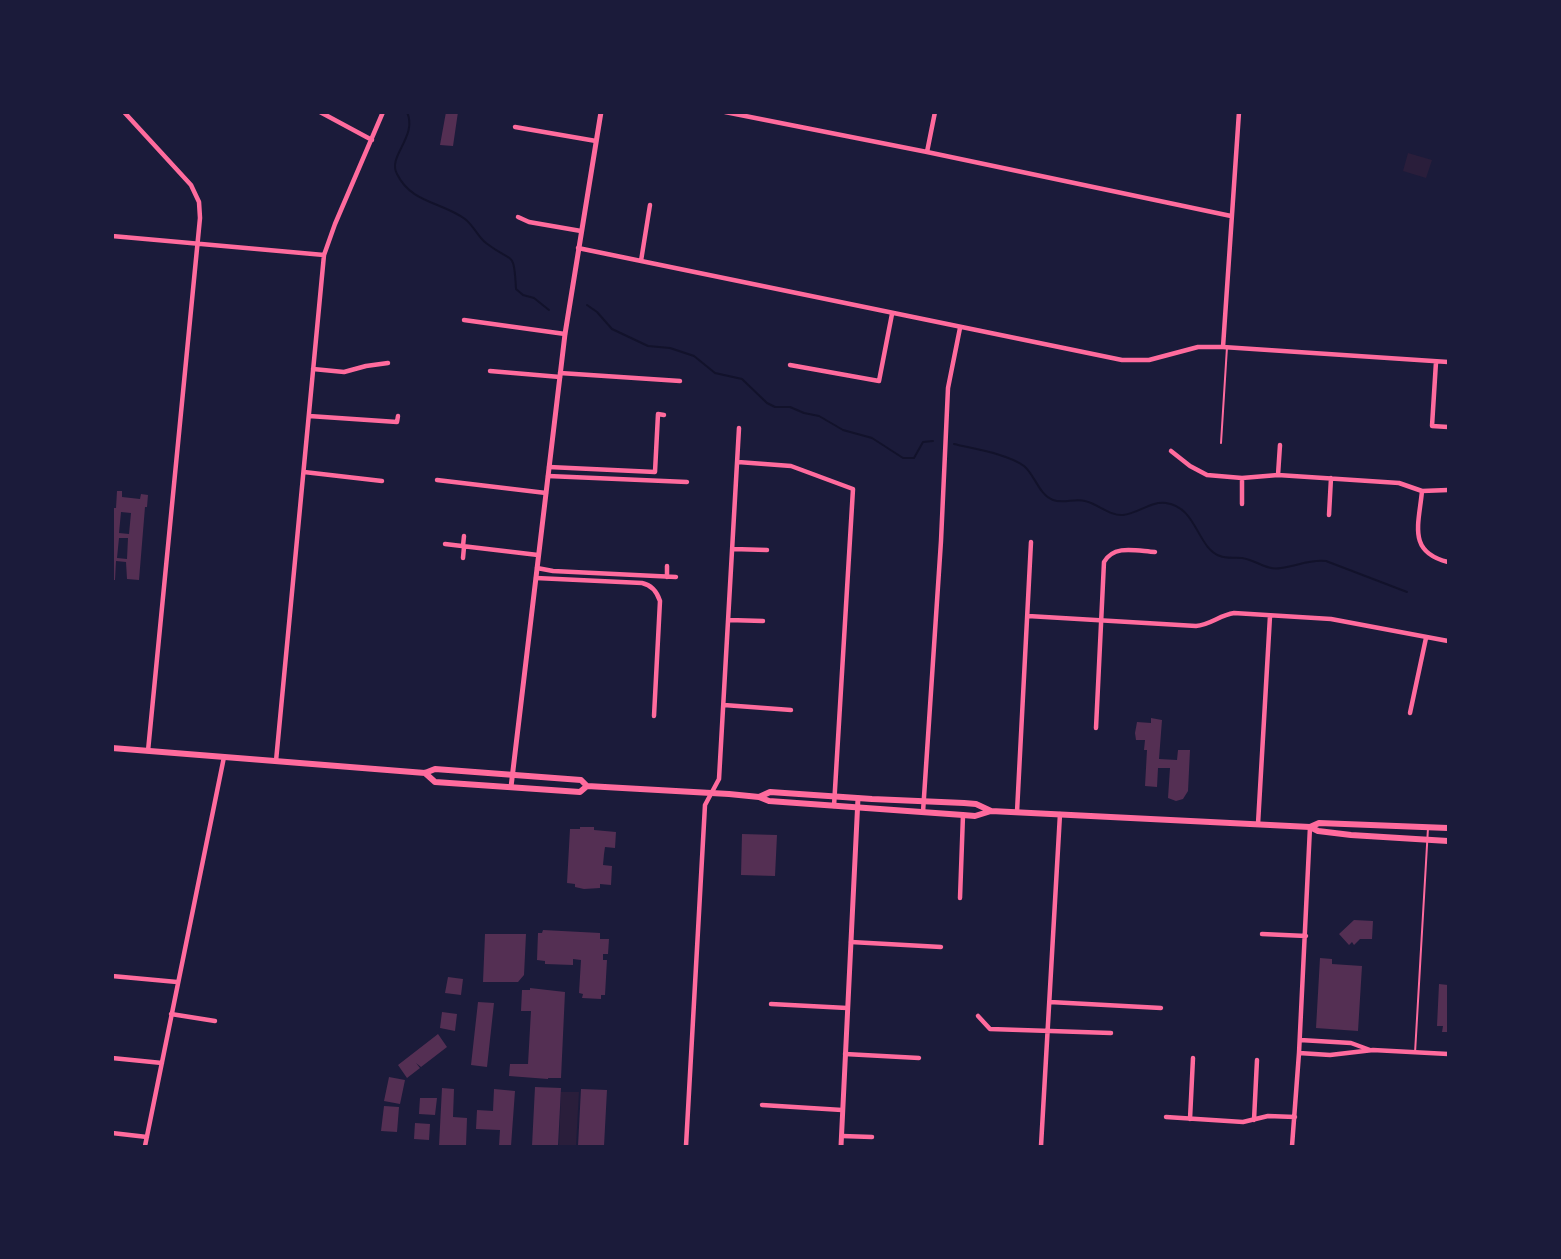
<!DOCTYPE html>
<html>
<head>
<meta charset="utf-8">
<style>
	body { margin:0 }
	#map { position:relative; width:1561px; height:1259px; overflow:hidden; background:#1b1b3a; font-family:"Open Sans",sans-serif }
	canvas { display:block }
	.frame { position:absolute; inset:0; border:114px solid #1b1b3a; pointer-events:none }
</style>
</head>
<body>
<div id="map">
<canvas width="1561" height="1259"></canvas>
<div class="frame"></div>
</div>
<script>
const c = document.querySelector('canvas').getContext('2d');
c.lineJoin = 'round';
function fill(path, color) { c.fillStyle = color; c.fill(path, 'evenodd'); }
function trace(path, color, width, dash) { c.strokeStyle = color; c.lineWidth = width; c.lineCap = dash ? 'butt' : 'round'; c.setLineDash(dash || []); c.stroke(path); }
const green = new Path2D(`
	M1408 153 1432 160 1426 178 1403 171Z
	M561 1092H579L576 1146H559Z`);
const stream = new Path2D(`
	M407 112C418 137 387 156 397 174 411 203 442 202 465 219 474 226 478 237 486 243 513 264 514 249 516 289L523 295 534 298 549 310
	M587 305 597 312 612 329 648 346 670 348 694 356 715 373 742 379 767 403 775 407H790L804 413 819 416 843 430 872 438 903 458H914L923 442 933 441
	M954 444C974 449 1008 454 1024 466 1035 475 1039 495 1053 500 1063 504 1075 498 1085 501 1098 504 1110 516 1123 515 1138 514 1150 501 1166 503 1197 507 1197 548 1220 556 1227 559 1235 557 1242 558 1256 560 1267 571 1281 568 1297 566 1310 559 1326 561L1407 592`);
const building = new Path2D(`
	M446 112H458L453 146 440 145Z
	M117 491H122V497L140 499 141 494 148 495 147 507H145L139 580 127 579 126 562 116 561 115 580H112V508H116ZM121 512 131 513 129 534 119 533ZM119 538H128L127 559 117 558Z
	M1151 718 1162 720 1159 759 1177 760 1178 750H1190L1188 791 1183 799 1176 801 1168 798 1170 768H1158L1157 787 1145 786 1147 750H1144L1145 740H1136L1135 733 1137 722 1151 723Z
	M580 827H594V830L616 832 615 848 605 847 604 854 603 865 612 866 611 885 600 884V888L584 889 575 887V884L567 883 570 829H580Z
	M742 834 777 835 775 876 741 875Z
	M1354 920 1373 921 1372 939H1360L1354 945 1352 942 1349 945 1339 934Z
	M543 930 600 933V939H609L608 954H603V960H607L605 995H601V999L582 998 583 994 579 993 581 960 573 959V965L545 964V961L537 960 538 933H542Z
	M485 934H526L524 975 518 982H483Z
	M1320 958 1332 959V964L1362 966 1358 1031 1316 1028Z
	M448 977 463 979 461 995 445 993Z
	M1439 984 1448 985V1032H1442L1443 1026H1437Z
	M530 988 565 992 561 1078H548V1079L509 1076 510 1064H528L531 1011H521L522 990H530Z
	M478 1002 494 1003 487 1067 471 1065Z
	M442 1012 457 1014 455 1031 440 1028Z
	M438 1034 447 1047 421 1067 416 1063 420 1068 407 1078 398 1065Z
	M389 1077 405 1080 400 1104 384 1101Z
	M535 1087 561 1088 558 1146H532Z
	M442 1088 454 1089 453 1117 467 1118 466 1146H439Z
	M494 1089 515 1091 511 1146H499L500 1130 476 1129 477 1110 493 1111Z
	M581 1089 607 1090 604 1146H578Z
	M420 1098H437L435 1115 419 1114Z
	M384 1106 399 1107 397 1132 381 1131Z
	M415 1123 430 1124 429 1140 414 1139Z`);
const service = new Path2D(`
	M1221 443 1227 347
	M1415 1053 1428 828`);
const minor = new Path2D(`
	M124 112 191 185 199 202 200 218 148 751
	M320 112 372 140
	M725 112 927 152 1231 216
	M515 127 596 141
	M927 152 935 112
	M518 217 529 222 581 231
	M112 236 324 255
	M578 248 1122 360H1149L1198 347H1223L1448 362
	M641 261 650 205
	M464 320 565 334
	M1223 347 1239 112
	M1436 362 1432 426 1448 427
	M790 365 879 381 892 314
	M313 369 344 372 366 366 388 363
	M490 371 560 377
	M560 373 680 381
	M309 416 397 422 398 416
	M1171 451 1190 466 1207 475 1242 478 1278 475 1399 483 1422 491 1448 490
	M738 462 791 466 853 489 834 806
	M549 467 655 472 658 414 664 415
	M304 472 382 481
	M1278 475 1280 445
	M548 476 687 482
	M1242 478V504
	M437 480 546 493
	M1422 491C1419 524 1407 552 1448 562
	M1329 515 1331 478
	M445 544 538 555
	M463 546 464 536
	M733 549 767 550
	M463 558 464 547
	M537 568 553 571 676 577
	M667 577V566
	M536 578 642 583C652 585 657 592 660 601L654 716
	M1028 616 1196 626C1210 625 1220 615 1234 613L1331 619 1448 641
	M729 620 763 621
	M724 705 791 710
	M1410 713 1426 638
	M1096 728 1104 562C1114 544 1137 551 1155 552
	M276 761 324 255 335 224 383 112
	M923 812 941 541 948 388 960 328
	M1017 812 1031 542
	M1258 824 1270 616
	M960 898 963 815
	M1262 934 1306 936
	M851 942 941 947
	M112 976 177 982
	M1050 1002 1161 1008
	M771 1004 847 1008
	M171 1014 215 1021
	M978 1016 990 1029 1111 1033
	M1300 1040 1351 1043 1370 1050
	M1299 1053 1330 1055 1373 1050 1448 1054
	M845 1054 919 1058
	M112 1058 162 1063
	M762 1105 842 1110
	M1166 1117 1243 1122 1268 1116 1295 1117
	M1190 1119 1193 1058
	M1254 1120 1257 1060
	M112 1133 147 1137
	M842 1136 872 1137
	M145 1146 224 757
	M686 1146 705 805 719 779 739 428
	M1041 1146 1060 814
	M1292 1146 1299 1053 1310 827`);
const tertiary = new Path2D(`
	M511 787 565 334 601 112
	M841 1146 858 798`);
const secondary = new Path2D(`
	M112 748 425 773 435 769 581 780 587 786 729 794 759 797 769 801 963 815 975 816 991 811 1310 827 1318 831 1351 835 1448 841
	M425 773 435 782 580 792 587 786
	M759 797 770 792 872 799 964 803 976 804 991 811
	M1310 827 1319 823 1448 828`);
fill(green, '#2a1e3b');
trace(stream, '#12122b', 2);
fill(building, '#542f53');
trace(service, '#ff6b9d', 2);
trace(minor, '#ff6b9d', 4.5);
trace(tertiary, '#ff6b9d', 5);
trace(secondary, '#ff6b9d', 6);
</script>
</body>
</html>
